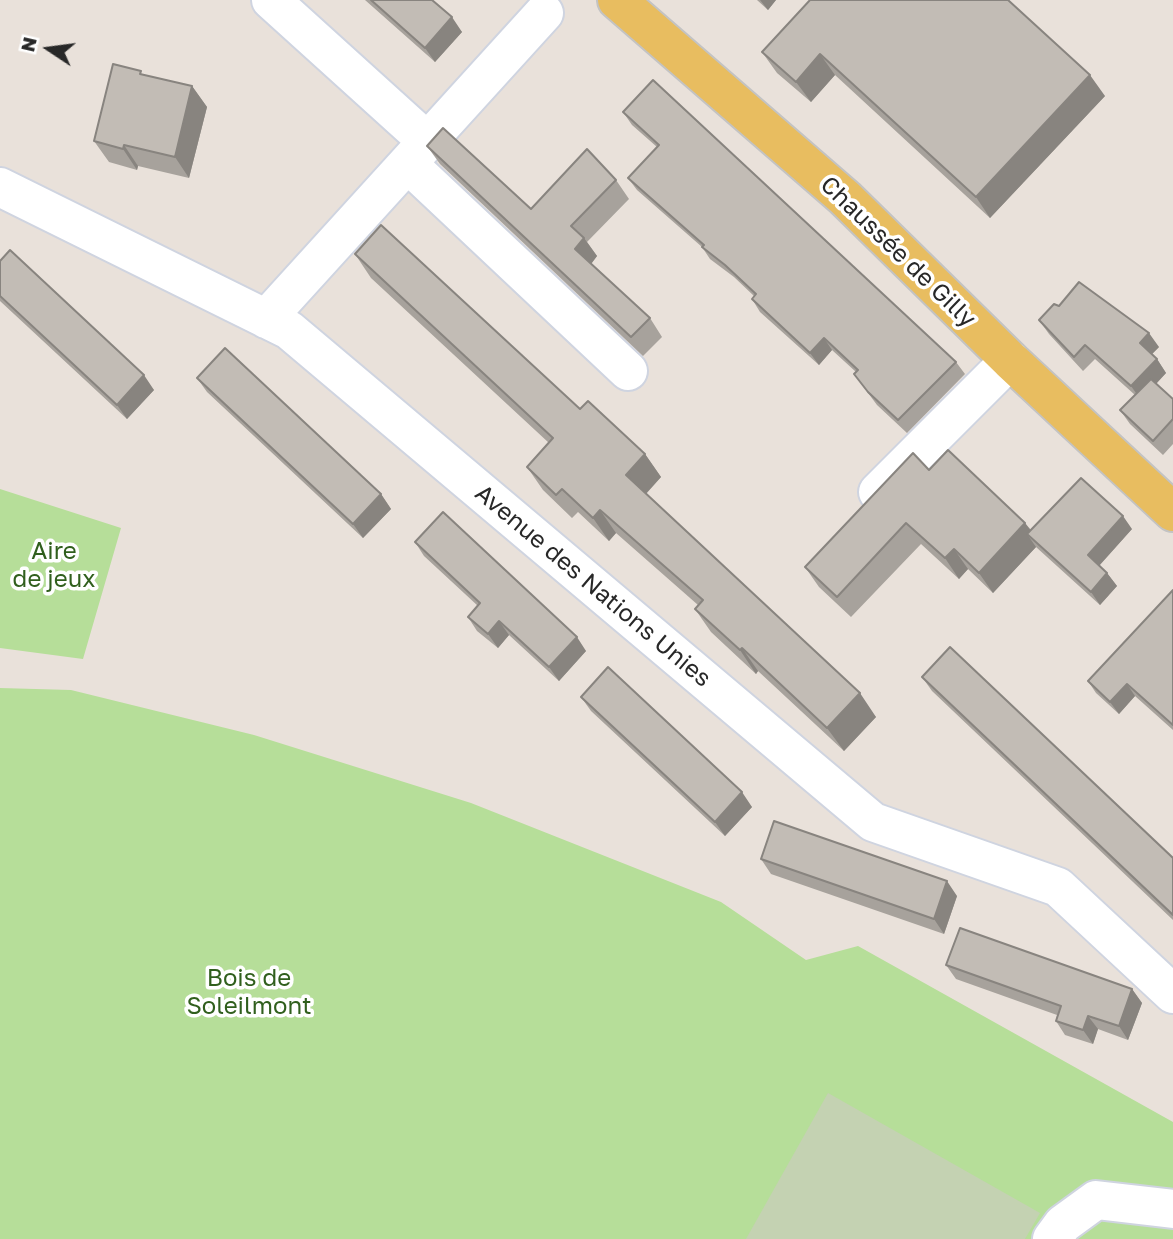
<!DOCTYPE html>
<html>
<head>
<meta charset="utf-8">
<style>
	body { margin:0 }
	#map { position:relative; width:1173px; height:1239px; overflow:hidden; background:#e9e1da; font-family:"Golos Text",sans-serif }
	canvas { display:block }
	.north { position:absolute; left:14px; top:14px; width:70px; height:70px; -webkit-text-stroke:5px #fff; paint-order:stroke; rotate:283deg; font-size:19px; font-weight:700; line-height:28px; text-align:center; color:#282828 }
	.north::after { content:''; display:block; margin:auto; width:24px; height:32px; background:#282828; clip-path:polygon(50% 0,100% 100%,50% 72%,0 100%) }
</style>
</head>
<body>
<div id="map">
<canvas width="1173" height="1239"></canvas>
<div class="north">N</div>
</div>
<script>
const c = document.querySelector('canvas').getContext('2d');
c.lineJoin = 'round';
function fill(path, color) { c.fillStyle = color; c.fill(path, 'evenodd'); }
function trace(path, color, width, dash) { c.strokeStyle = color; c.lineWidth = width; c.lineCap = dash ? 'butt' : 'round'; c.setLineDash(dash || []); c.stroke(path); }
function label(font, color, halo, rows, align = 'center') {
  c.font = font + ' "Golos Text",sans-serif'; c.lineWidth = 7; c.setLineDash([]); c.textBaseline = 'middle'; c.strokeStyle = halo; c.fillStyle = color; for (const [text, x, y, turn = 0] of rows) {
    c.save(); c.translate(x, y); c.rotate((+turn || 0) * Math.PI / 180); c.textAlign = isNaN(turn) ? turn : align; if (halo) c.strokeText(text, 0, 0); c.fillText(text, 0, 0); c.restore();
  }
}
const green = new Path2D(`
	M0 489 121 528 83 659 0 648Z
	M0 688 71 690 254 735 471 803 721 902 806 960 858 946 1173 1122V1239H0Z`);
const cemetery = new Path2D(`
	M828 1093 1040 1213 1025 1239H746Z`);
const minor = new Path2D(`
	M271 0 428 142
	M408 164 628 371
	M0 187 289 330 873 822 1058 887 1173 994
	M266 319 544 13
	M878 492 1010 360
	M1052 1239 1063 1224 1096 1200 1173 1209`);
const major = new Path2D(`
	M617 0 845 198 1010 360 1173 512`);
const wall = new Path2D(`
	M365 0H432L462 32 435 62Z
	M757 0H776L768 10Z
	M810 0 1105 96 990 218 835 75 811 102 777 73 762 52Z
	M144 75 192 86 207 107 189 178 138 166 137 170 109 162 94 141Z
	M623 112 956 362 965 374 907 433 877 405 854 374 856 372 832 350 819 365 760 312 752 299 754 296 734 277 710 259 702 247 637 190 628 178 657 147 632 125Z
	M427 146 531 209 616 180 629 199 587 242 597 256 591 264 650 318 662 337 643 356 440 164Z
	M355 254 645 454 661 477 646 494 876 717 844 751 758 671 756 674 711 632 695 609 698 605 616 533 609 541 578 512 572 518 543 490 527 467 549 443 371 278Z
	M0 261 154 390 127 419 0 301Z
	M1059 306 1159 347 1152 354 1157 359 1166 373 1156 384 1173 399V444L1163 455 1130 424 1120 410 1135 395 1095 359 1083 371 1049 334 1039 320Z
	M197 378 381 494 391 509 363 538 207 392Z
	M929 470 1025 523 1031 530 1132 529 1099 566 1107 573 1117 586 1100 605 1036 547 993 593 968 569 959 579 921 544 851 617 819 587 805 567Z
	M415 542 586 651 559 681 509 635 498 648 477 631 468 617 478 606 424 556Z
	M1173 590V730L1135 696 1119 714 1096 693 1088 681Z
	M922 677 1173 858V920L932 691Z
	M581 697 752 807 725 836 591 711Z
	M761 859 957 896 944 934 771 874Z
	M946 965 1132 989 1142 1003 1128 1040 1098 1029 1093 1044 1065 1035 1056 1021 1057 1015 956 979Z`);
const shadedWall = new Path2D(`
	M760 0H776L768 10Z
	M452 17 462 32 435 62 425 48Z
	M820 54 835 75 811 102 796 82Z
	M1090 75 1105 96 990 218 976 197Z
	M192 86 207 107 189 178 175 157Z
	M124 145 138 166 137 170 123 149Z
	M584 238 597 256 588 268 575 249Z
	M1149 333 1159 347 1149 357 1140 343Z
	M824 338 832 350 819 365 810 353Z
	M1157 359 1166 373 1141 400 1131 386Z
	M144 375 154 390 127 419 117 405Z
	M645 454 661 477 642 498 626 475Z
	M381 494 391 509 363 538 353 524Z
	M600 510 616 533 609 541 593 518Z
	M1123 516 1132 529 1097 568 1088 555Z
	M1025 523 1040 543 1027 534 1036 547 993 593 979 573Z
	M954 549 968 569 959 579 945 558Z
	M1107 573 1117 586 1100 605 1091 592Z
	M499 621 509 635 498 648 488 634Z
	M577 637 586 651 559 681 549 667Z
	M742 648 758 671 756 674 740 650Z
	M1127 684 1135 696 1119 714 1110 702Z
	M860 693 876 717 844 751 827 728Z
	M742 792 752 807 725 836 715 822Z
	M947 881 957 896 944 934 934 919Z
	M1132 989 1142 1003 1128 1040 1119 1026Z
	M1088 1016 1098 1029 1093 1044 1083 1030Z`);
const building = new Path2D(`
	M371 0H432L452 17 425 48Z
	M810 0H1008L1090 75 976 197 820 54 796 82 762 52Z
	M113 64 141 71 140 74 192 86 175 157 124 145 123 149 94 141Z
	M653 80 956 362 898 420 868 392 854 374 858 370 824 338 810 353 752 299 756 294 725 265 702 247 704 245 628 178 659 145 623 112Z
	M443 128 531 209 587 149 616 180 571 226 584 238 575 249 650 318 631 337 427 146Z
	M381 225 580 409 588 401 645 454 626 475 860 693 827 728 742 648 740 650 695 609 703 600 600 510 593 518 562 489 556 495 527 467 553 438 355 254Z
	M10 250 144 375 117 405 0 296V261Z
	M1079 282 1149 333 1140 343 1157 359 1131 386 1085 345 1074 357 1039 320 1054 304 1059 306Z
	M225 348 381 494 353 524 197 378Z
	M1151 379 1173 399V419L1153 441 1120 410Z
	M948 450 1025 523 979 573 954 549 945 558 906 523 837 597 805 567 913 453 929 470Z
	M1081 478 1123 516 1088 555 1107 573 1091 592 1027 534Z
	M443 512 577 637 549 667 499 621 488 634 468 617 480 603 415 542Z
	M1173 590V725L1127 684 1110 702 1088 681Z
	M950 647 1173 858V915L922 677Z
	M608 667 742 792 715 822 581 697Z
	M774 821 947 881 934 919 761 859Z
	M960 928 1132 989 1119 1026 1088 1016 1083 1030 1056 1021 1061 1006 946 965Z`);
const streetNames = [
	["Chaussée de Gilly",898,252,44],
	["Avenue des Nations Unies",593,586,40]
];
const parkNames = [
	["Aire",54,551],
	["de jeux",54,579],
	["Bois de",249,978],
	["Soleilmont",249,1006]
];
fill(green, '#b6de99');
fill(cemetery, '#c4d2b2');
trace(minor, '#cfd4e0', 42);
trace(major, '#c3c3c3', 42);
trace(minor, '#fff', 38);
trace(major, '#e8bd60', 38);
fill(wall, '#a7a29c');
fill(shadedWall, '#88847f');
fill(building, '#c2bcb5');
trace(building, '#88847f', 2);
label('24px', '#282828', '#fff', streetNames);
label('24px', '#305f1d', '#fff', parkNames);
</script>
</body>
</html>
